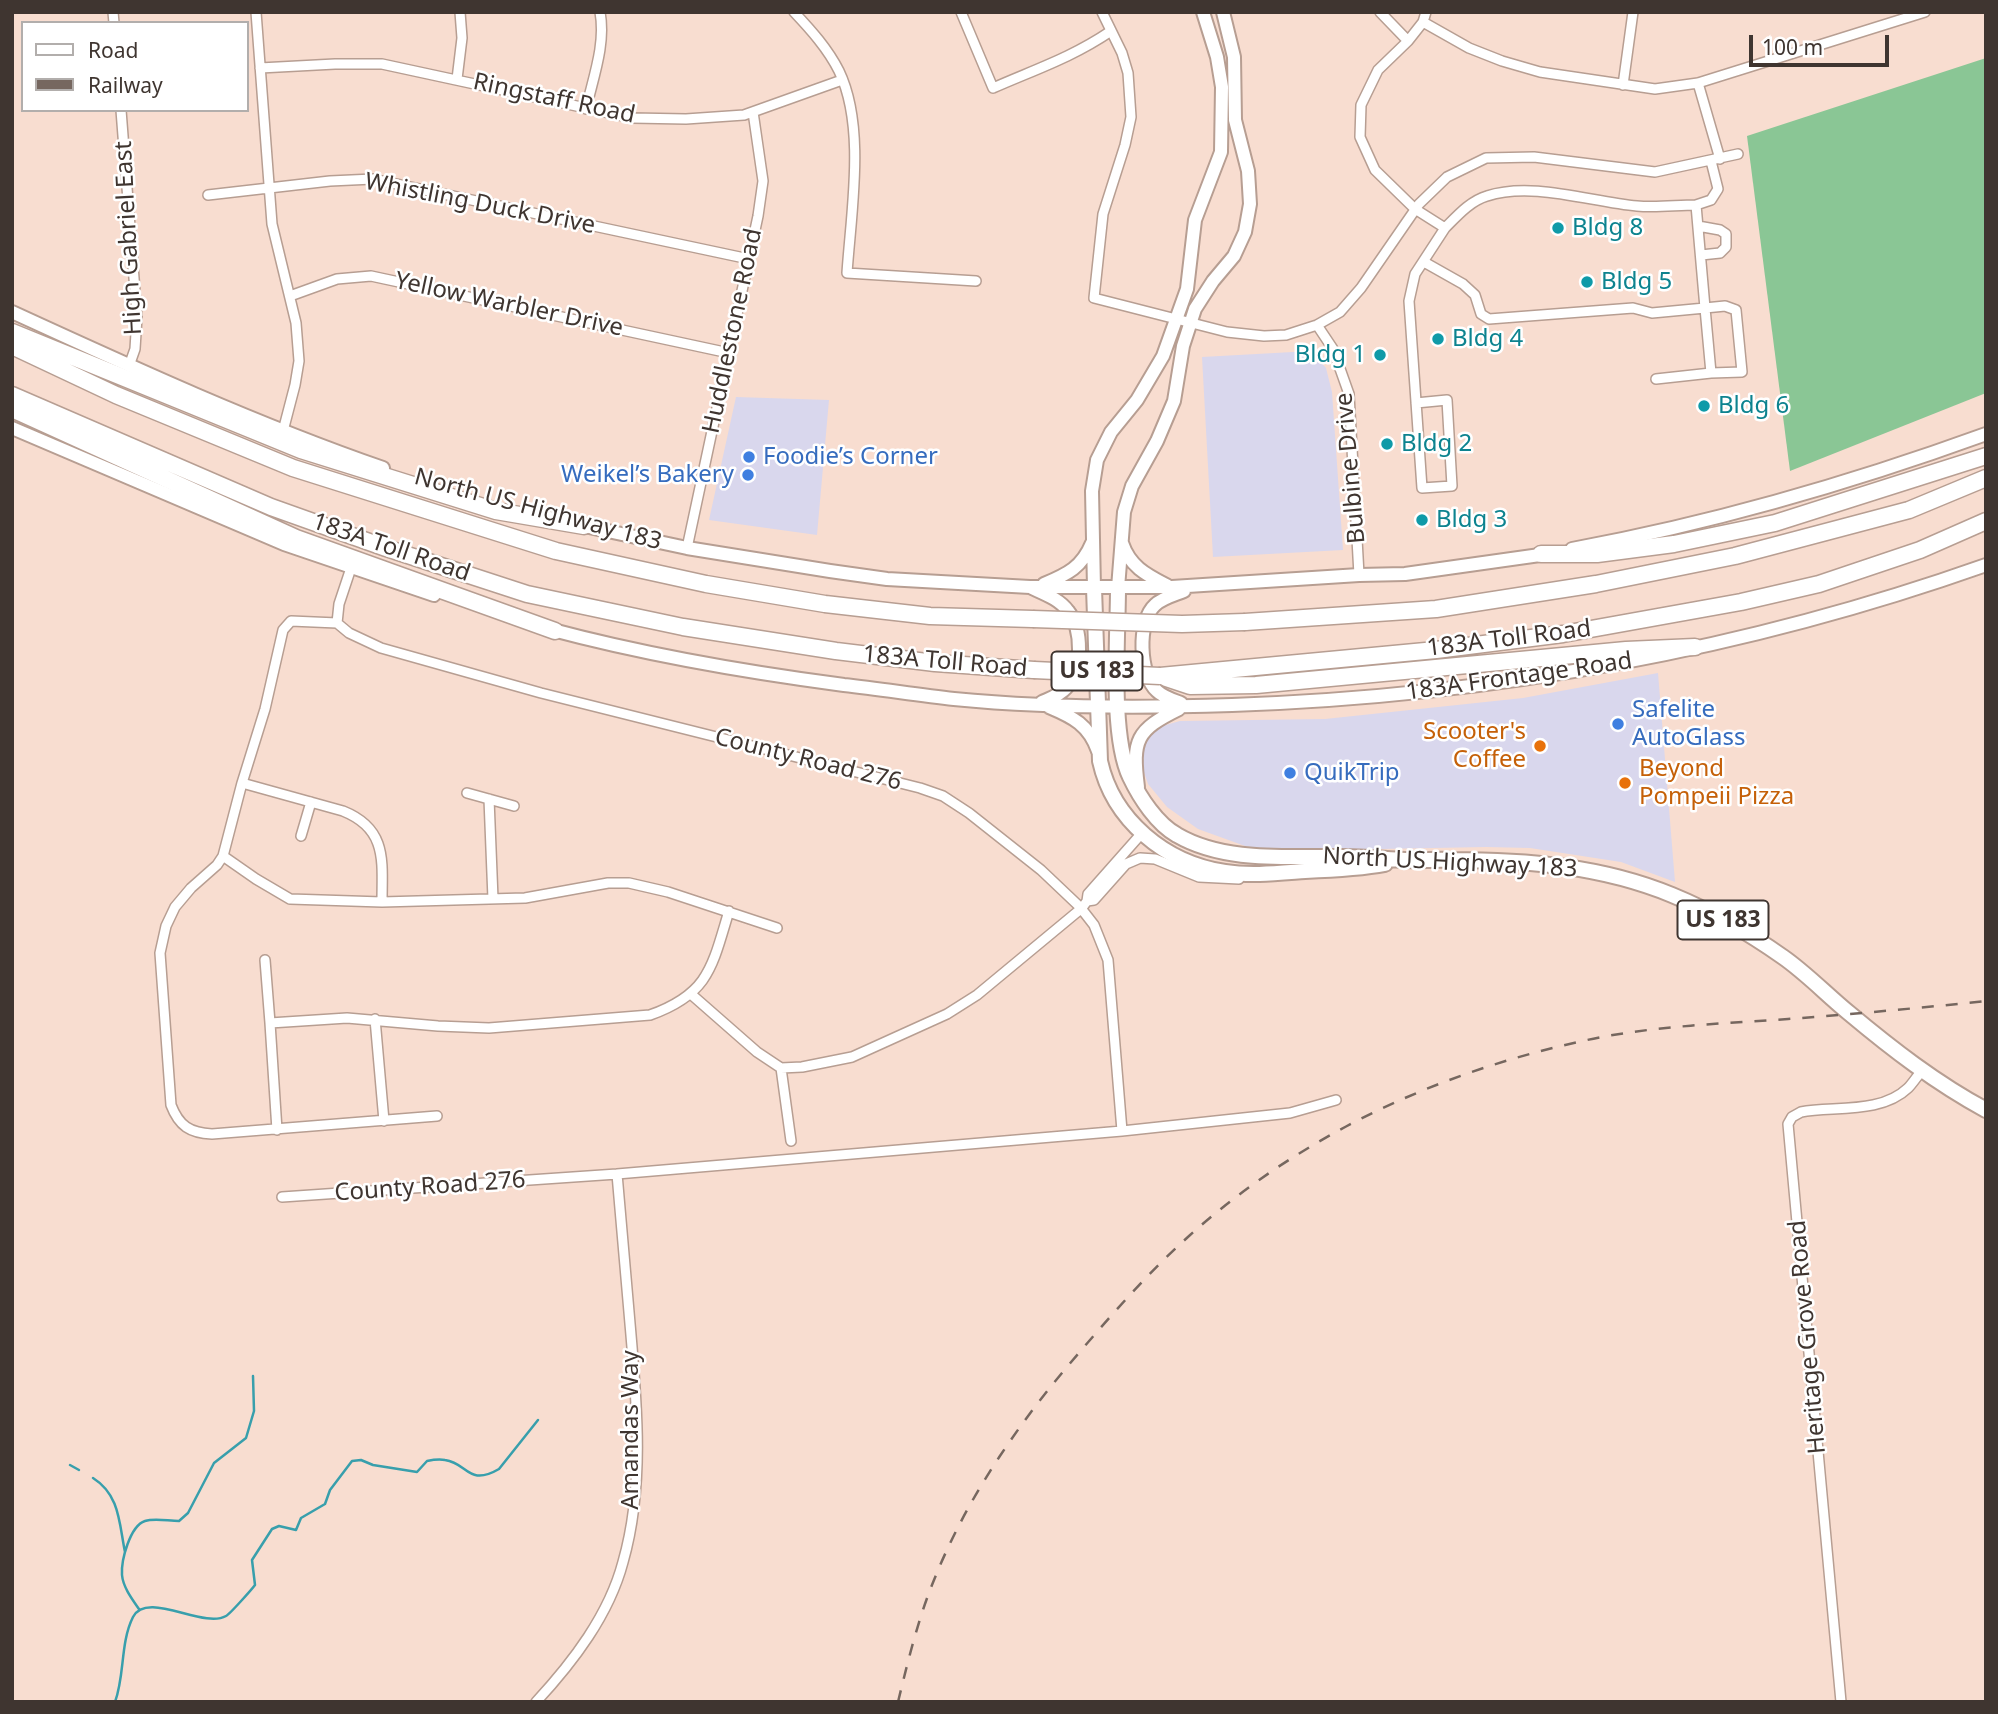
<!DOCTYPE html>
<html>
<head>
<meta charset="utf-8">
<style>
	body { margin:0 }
	#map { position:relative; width:1998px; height:1714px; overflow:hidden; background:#f8ddd0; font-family:"Noto Sans",sans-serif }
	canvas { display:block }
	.frame { position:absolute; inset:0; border:14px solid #3f3530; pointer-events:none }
	.legend { position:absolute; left:21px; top:21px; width:228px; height:91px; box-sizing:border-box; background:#fff; border:2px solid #b2aeac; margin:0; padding:9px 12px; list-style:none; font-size:21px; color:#3f3530 }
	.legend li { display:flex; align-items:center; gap:14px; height:35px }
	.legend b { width:35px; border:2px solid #b2aeac }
	.scale { position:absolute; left:1749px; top:35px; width:140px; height:32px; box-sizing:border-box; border:4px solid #3f3530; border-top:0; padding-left:9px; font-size:21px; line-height:24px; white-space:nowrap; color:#3f3530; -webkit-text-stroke:5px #fff; paint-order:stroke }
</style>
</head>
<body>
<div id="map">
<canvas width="1998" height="1714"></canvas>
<div class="frame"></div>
<ul class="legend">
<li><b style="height:9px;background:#fff"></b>Road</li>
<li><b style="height:9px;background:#76675f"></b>Railway</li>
</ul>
<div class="scale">100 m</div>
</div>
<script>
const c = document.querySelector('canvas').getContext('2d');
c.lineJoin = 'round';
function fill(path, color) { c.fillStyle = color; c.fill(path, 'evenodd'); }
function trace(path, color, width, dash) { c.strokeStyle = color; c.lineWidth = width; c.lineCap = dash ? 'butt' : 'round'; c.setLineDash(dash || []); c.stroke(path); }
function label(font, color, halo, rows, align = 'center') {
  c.font = font + ' "Noto Sans",sans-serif'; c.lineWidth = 5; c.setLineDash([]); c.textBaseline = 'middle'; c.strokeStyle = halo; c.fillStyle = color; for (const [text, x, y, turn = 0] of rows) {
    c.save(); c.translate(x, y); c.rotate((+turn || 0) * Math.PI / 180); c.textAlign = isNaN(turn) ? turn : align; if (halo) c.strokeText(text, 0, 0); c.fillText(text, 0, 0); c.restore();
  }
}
const commercial = new Path2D(`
	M1311 351 1326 368 1332 392 1343 550 1213 557 1202 357Z
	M736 397 829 400 817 535 709 520Z
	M1658 673 1675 882 1621 862 1530 848 1486 847 1274 851 1245 846 1198 829 1167 807 1148 784 1141 764 1143 744 1148 738 1162 726 1180 721 1325 719 1523 698Z`);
const forest = new Path2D(`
	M1986 58V393L1790 471 1747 136Z`);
const stream = new Path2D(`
	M70 1465 79 1470
	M93 1478C120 1495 119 1523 125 1552
	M139 1609C132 1599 123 1587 122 1575 121 1560 130 1526 145 1521 155 1518 168 1521 179 1521L188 1513 214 1463 246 1438 254 1411 253 1376
	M85 1702H94
	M115 1702C125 1675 120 1643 133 1617 147 1590 203 1629 226 1616 230 1614 252 1589 255 1585L252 1560 272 1529 279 1526 296 1530 301 1518 325 1504 330 1490 352 1461 361 1460 373 1465 417 1472 427 1461C432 1460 439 1459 445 1460 468 1463 468 1487 499 1469L538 1420`);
const street = new Path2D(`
	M113 12 114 23
	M256 12 272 224 296 323 299 361 295 385 283 431
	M794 12C811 30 828 49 839 71 866 127 851 212 847 273L976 281
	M961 12 993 88C1036 69 1071 58 1111 31
	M1102 12 1122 53 1128 73 1131 117 1125 145 1103 214 1094 298 1227 332 1264 336 1286 335 1317 325 1340 312 1361 288 1419 204 1447 177 1486 158 1534 157 1655 172 1738 154
	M1380 12 1408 41
	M1423 22 1469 48 1502 61 1540 72 1655 89 1698 83 1925 12
	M260 68 335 64H382L632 118 686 119 744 115 842 80
	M457 79 462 38 460 12
	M1698 83 1720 159
	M1623 85 1633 12
	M586 109C593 78 606 44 600 12
	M121 110 137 317 135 349 129 366
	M208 195 330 181 373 179 749 259
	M1698 226 1720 230 1726 234V247L1720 253 1701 255
	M1445 228C1457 216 1470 201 1487 196 1532 181 1591 202 1637 206 1656 208 1677 205 1696 205
	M1424 262 1463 284 1475 295 1481 314 1489 319 1633 308 1652 313 1705 308 1696 205 1711 200 1718 189 1711 161
	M290 296 337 279 371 276 729 353
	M1317 325 1333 349 1349 394 1359 575
	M1656 379 1711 373 1705 308 1725 306 1736 310 1742 372 1711 373
	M1416 403 1447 400 1452 486 1422 488 1409 301 1415 274 1445 228 1415 209 1375 170 1360 137 1361 105 1378 70 1408 41 1423 22 1426 12
	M687 548 758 216 763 181 753 112
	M351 568 339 604 337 623 349 633 381 648 541 693 920 788 943 796 969 813 1041 870 1080 907 1094 925 1108 960 1122 1131
	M337 623 291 621 283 630 265 709 242 783 223 856 217 865 191 888 175 907 166 926 160 953 171 1105C179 1126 190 1133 212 1134L437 1116
	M242 783 343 811C388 829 382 862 382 902
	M467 793 514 806
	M489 799 493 899
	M301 836 311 802
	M223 856 256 879 290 899 382 902 525 898 608 883H629L668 892 777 928
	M1087 901 1094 900 1126 864 1140 858 1155 859 1199 877 1239 879
	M265 960 270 1023
	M692 995 757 1052 781 1068 802 1067 852 1057 947 1014 977 995 1082 908 1087 901 1088 894 1142 833
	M375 1019 384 1121
	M781 1068 791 1141
	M277 1130 270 1023 347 1018 438 1026 489 1028 650 1015C709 994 712 967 729 911
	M282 1197 617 1174 1122 1131 1290 1113 1336 1100
	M536 1702C573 1662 609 1615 623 1562 646 1482 636 1394 629 1312 625 1266 621 1220 617 1174
	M1841 1702 1788 1124 1792 1117 1801 1112C1834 1106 1881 1114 1908 1088 1913 1083 1917 1076 1922 1071`);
const secondary = new Path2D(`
	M12 312C134 368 256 424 383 468
	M12 428 284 544 434 595
	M575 524 687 548 830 571 887 579 1030 587H1172L1359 575 1405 574 1547 554
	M1122 543C1130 567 1147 575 1168 586
	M1572 549C1713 523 1851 483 1986 434
	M1044 584C1068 574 1082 567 1092 543
	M1032 588C1045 594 1059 599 1068 611 1083 630 1083 669 1066 688 1060 695 1051 698 1042 702
	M1094 588 1092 491 1097 460 1111 432 1137 400 1163 356 1187 289 1195 220 1221 152 1222 87 1217 57 1203 12
	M1118 588 1124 512 1132 486 1157 441 1174 401 1183 346 1195 309 1213 281 1234 256 1245 232 1250 204 1248 171 1235 120 1234 57 1223 12
	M549 629C646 655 745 672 844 685 881 689 917 695 954 699 1045 708 1140 708 1232 705 1489 696 1743 651 1986 565
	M1181 703C1173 700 1163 697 1157 691 1139 675 1137 621 1155 605 1162 598 1174 595 1184 591
	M1049 707C1073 717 1089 725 1098 751
	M1138 787C1132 740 1136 730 1179 709`);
const primary = new Path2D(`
	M1094 588 1100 761C1113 820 1165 863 1225 872 1251 876 1278 873 1305 871 1332 870 1359 869 1385 864
	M1118 588C1118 638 1110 735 1130 777 1140 798 1157 824 1177 835 1225 863 1288 856 1342 857 1363 857 1384 859 1405 860 1420 861 1436 859 1451 860 1526 860 1602 866 1672 895 1711 911 1749 933 1783 957 1806 973 1827 995 1849 1013 1892 1049 1936 1083 1986 1110`);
const highway = new Path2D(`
	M12 332 301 450 496 511 584 526
	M12 346 116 395 293 468 556 551 706 584 825 604 930 616 1033 619
	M12 395 271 507 386 548 527 594 683 627 836 651 935 663 1034 670
	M12 409 296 538 555 631
	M1541 554H1597L1674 544 1775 523 1986 456
	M1245 622 1436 609 1596 584 1735 556 1909 510 1986 478
	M1160 676 1436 650 1563 634 1741 602 1819 584 1920 550 1986 521
	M1166 678 1190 686 1256 685 1626 650 1695 647`);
const rail = new Path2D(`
	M898 1702C908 1661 918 1619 934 1580 967 1497 1020 1421 1078 1354 1113 1313 1149 1272 1189 1236 1299 1137 1434 1074 1578 1042 1647 1026 1718 1024 1788 1019 1854 1014 1920 1008 1986 1001`);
const highwayBridge = new Path2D(`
	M1033 619 1182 624 1245 622
	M1034 670 1160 676`);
const markers = [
	[1558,228,7,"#0f9aa8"],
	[1587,282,7,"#0f9aa8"],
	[1438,339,7,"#0f9aa8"],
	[1380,355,7,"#0f9aa8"],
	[1704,406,7,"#0f9aa8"],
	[1387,444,7,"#0f9aa8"],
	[749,457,7,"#3f7fe0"],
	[748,475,7,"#3f7fe0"],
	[1422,520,7,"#0f9aa8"],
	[1618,724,7,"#3f7fe0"],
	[1540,746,7,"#e8710a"],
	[1290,773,7,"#3f7fe0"],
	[1625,783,7,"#e8710a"]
];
const shields = [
	[1097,671,91],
	[1723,920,91]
];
const shieldNames = [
	["US 183",1097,671],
	["US 183",1723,920]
];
const streetNames = [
	["Ringstaff Road",554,99,12],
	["Whistling Duck Drive",480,204,11],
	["High Gabriel East",129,238,-93],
	["Yellow Warbler Drive",509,305,12],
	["Huddlestone Road",733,331,-78],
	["Bulbine Drive",1351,468,-95],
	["North US Highway 183",538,510,15],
	["183A Toll Road",391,548,19],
	["183A Toll Road",1509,639,-7],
	["183A Toll Road",945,662,5],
	["183A Frontage Road",1519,677,-8],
	["County Road 276",808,760,14],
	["North US Highway 183",1450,863,3],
	["County Road 276",430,1187,-4],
	["Heritage Grove Road",1808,1337,-95],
	["Amandas Way",631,1430,-90]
];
const cultureNames = [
	["Bldg 8",1572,228],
	["Bldg 5",1601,282],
	["Bldg 4",1452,339],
	["Bldg 1",1366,355,"right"],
	["Bldg 6",1718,406],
	["Bldg 2",1401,444],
	["Bldg 3",1436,520]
];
const shopNames = [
	["Foodie’s Corner",763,457],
	["Weikel’s Bakery",734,475,"right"],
	["Safelite",1632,710],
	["AutoGlass",1632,738],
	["QuikTrip",1304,773]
];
const foodNames = [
	["Scooter's",1526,732],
	["Coffee",1526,760],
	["Beyond",1639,769,"left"],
	["Pompeii Pizza",1639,797,"left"]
];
fill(commercial, '#d9d7ed');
fill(forest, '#8ac695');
trace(stream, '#389fac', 2.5);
trace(street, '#b79e92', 12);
trace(secondary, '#b79e92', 16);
trace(primary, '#b79e92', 18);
trace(highway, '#b79e92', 19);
trace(street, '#fff', 9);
trace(secondary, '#fff', 12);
trace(primary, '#fff', 14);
trace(highway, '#fff', 16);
trace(rail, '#76675f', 2.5, [12, 12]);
trace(highwayBridge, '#b79e92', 19, []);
trace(highwayBridge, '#fff', 16);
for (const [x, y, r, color] of markers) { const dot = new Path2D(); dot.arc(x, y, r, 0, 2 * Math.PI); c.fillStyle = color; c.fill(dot); trace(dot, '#fff', 2.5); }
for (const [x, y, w] of shields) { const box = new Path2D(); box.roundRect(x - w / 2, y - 19.5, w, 39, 5); c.fillStyle = '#fff'; c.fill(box); trace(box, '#3f3530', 2); }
label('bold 23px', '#3f3530', null, shieldNames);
label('24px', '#3f3530', '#fff', streetNames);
label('24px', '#0d838f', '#fff', cultureNames, 'left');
label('24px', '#366cbe', '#fff', shopNames, 'left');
label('24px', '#c56008', '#fff', foodNames, 'right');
</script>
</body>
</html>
